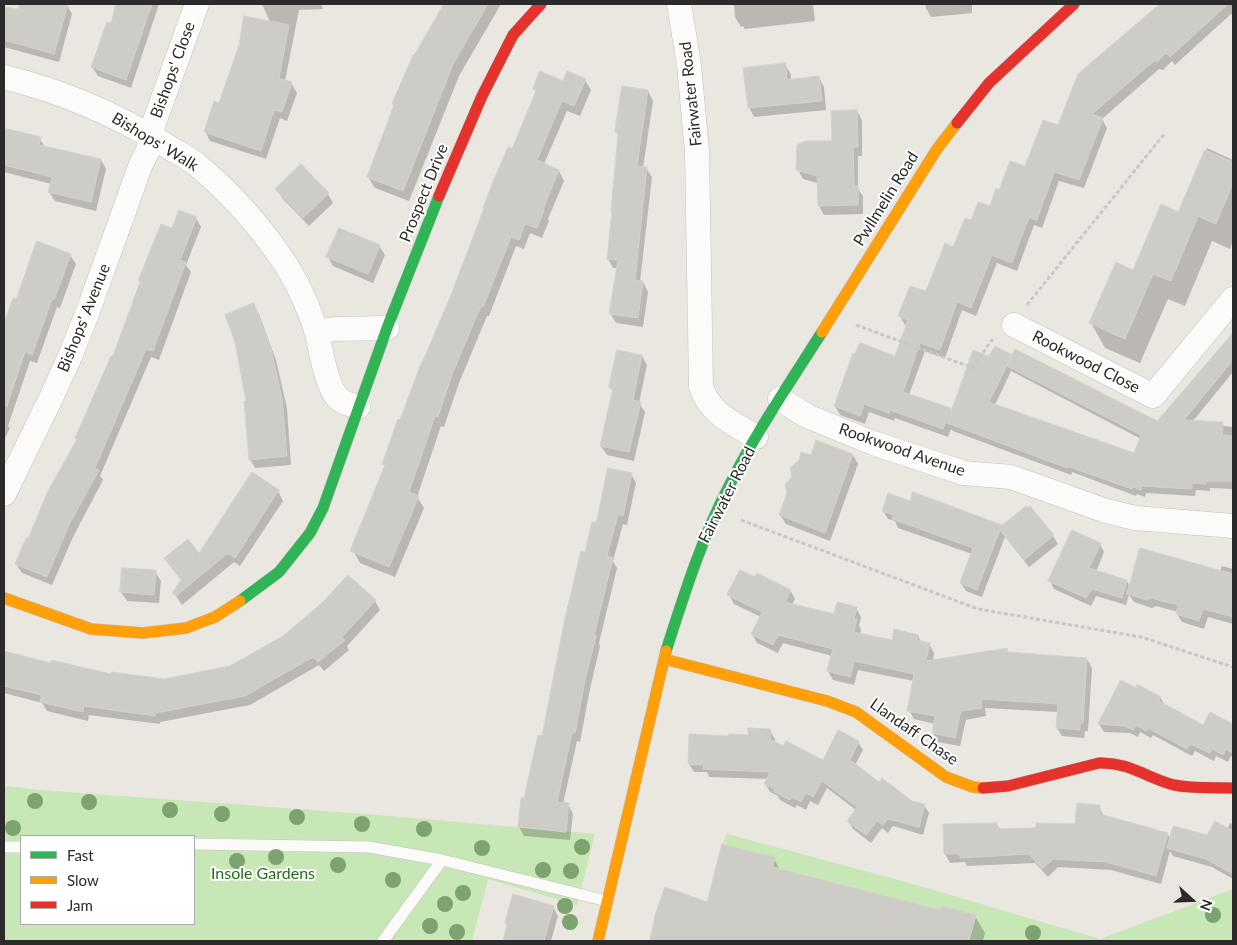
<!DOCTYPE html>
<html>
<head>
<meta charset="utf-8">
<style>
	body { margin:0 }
	#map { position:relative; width:1237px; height:945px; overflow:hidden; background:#eae6e0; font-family:Lato,sans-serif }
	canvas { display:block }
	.frame { position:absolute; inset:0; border:5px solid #2b2b2b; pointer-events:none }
	.legend { position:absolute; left:20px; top:835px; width:175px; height:90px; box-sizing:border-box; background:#fff; border:1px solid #aaa; margin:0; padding:6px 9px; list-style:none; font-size:15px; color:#2b2b2b }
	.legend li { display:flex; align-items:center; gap:10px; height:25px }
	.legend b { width:25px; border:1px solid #aaa }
	.north { position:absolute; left:1167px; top:875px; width:50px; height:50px; -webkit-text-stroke:4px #fff; paint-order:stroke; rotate:110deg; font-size:14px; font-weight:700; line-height:20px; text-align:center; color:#2b2b2b }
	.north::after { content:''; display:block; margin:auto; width:18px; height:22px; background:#2b2b2b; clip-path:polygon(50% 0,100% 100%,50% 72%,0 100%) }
</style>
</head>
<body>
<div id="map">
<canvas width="1237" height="945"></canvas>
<div class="frame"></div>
<ul class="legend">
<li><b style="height:6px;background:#30b455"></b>Fast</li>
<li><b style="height:6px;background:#ff9f0a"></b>Slow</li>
<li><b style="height:6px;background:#e5322d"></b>Jam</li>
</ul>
<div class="north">N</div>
</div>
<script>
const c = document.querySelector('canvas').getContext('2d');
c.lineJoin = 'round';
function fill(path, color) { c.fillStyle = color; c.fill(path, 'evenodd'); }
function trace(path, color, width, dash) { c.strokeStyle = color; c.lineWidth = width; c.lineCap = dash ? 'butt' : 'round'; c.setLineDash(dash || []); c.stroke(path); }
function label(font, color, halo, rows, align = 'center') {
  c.font = font + ' Lato,sans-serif'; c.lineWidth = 4; c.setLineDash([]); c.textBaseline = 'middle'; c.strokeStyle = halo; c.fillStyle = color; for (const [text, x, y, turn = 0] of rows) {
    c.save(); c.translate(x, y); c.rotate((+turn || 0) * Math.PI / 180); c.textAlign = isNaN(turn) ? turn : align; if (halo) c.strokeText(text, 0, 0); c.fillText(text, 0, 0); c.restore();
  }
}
const green = new Path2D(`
	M4 786 41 790 366 814 595 834 577 905 488 879 472 941H4ZM21 836H194V924H21Z
	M727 834 906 882 1100 939 1233 889V941H969L976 915 942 906 940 910 773 867 774 857 722 844Z`);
const shadow = new Path2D(`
	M21 4 67 5 72 14 59 62 4 47V9L19 11Z
	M118 4H159L131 88 98 76 92 67 112 24Z
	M262 4H321L323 9 299 10 285 81 291 83 297 93 287 121 280 118 266 159 210 141 205 131 270 22Z
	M446 4H501L459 76 409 201 375 188 368 177 415 57Z
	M734 4H813L815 21 745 29 743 26 741 27 735 17Z
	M925 4H972V13L931 17 926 8Z
	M1161 4H1233V16L1231 14 1175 65 1172 61 1163 70 1159 69 1102 119 1107 128 1084 188 1059 181 1042 228 1034 225 1017 271 997 263 976 316 962 310 945 358 925 351 909 395 950 409 952 413 990 358 1011 356 1012 358 1158 423 1233 335V372L1193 421 1222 423 1224 426 1233 427V489L1210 488V491L1196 490 1195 496 1146 493 1145 497 1137 494 1136 496 1072 472 1071 475 953 431 951 429 948 437 895 418 894 421 869 412 865 424 840 415 835 406 896 357 907 326 905 325 900 316 926 293 971 222 990 208 1000 191 1026 168 1059 127 1126 36ZM1011 371 1141 439 1134 455 995 405Z
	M785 65 791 74V80L819 77 824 87 826 110 754 117 749 107Z
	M585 80 591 90 580 116 567 111 544 164 559 171 564 181 548 219 549 221 542 238 530 233 524 249 516 246 489 316H487L459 383 444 427 441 426 417 497 424 508 395 577 360 563 354 552 386 468 384 464 537 94 534 89Z
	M648 91 653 101 643 168H646L652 177 640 282H643L648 292 643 327 616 323 610 313 618 268H613L608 259 619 136 617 132Z
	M857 111 862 120V156H858V189L863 196V214L824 215 819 206 817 183 803 179 798 170 833 142Z
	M4 129 40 139 45 147 101 160 106 169 96 211 55 201 49 192 51 184 4 172Z
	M1207 148 1233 160V241L1230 249 1212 241 1185 306 1168 299 1140 363 1105 348 1091 323 1179 213Z
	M277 189 328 194 333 203 309 226 282 198Z
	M196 218 201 227 186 265 191 272 159 360 151 357 100 476 103 480 74 535 52 585 22 573 16 564 78 440 173 230Z
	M379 246 385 255 373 283 333 266 328 257Z
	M70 255 76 264 60 308 57 307 37 363 30 361 8 426 10 428 4 440V327L14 299 17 301Z
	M253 305 259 314 276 360 287 408 291 465 255 468 250 459 248 402Z
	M642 356 647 365 639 403 645 412 634 461 607 455 601 446 613 392 610 387Z
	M853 455 858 464 830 541 786 524 780 515 811 457Z
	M631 474 636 483 627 525 623 524 613 561 617 568 599 643 600 646 590 689 580 742 577 741 563 804H568L573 814 570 840 524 836 519 827 543 738 586 553 597 525Z
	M278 491 283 501 240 566 234 562 182 605 174 593 182 581 166 559 199 555Z
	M911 502 1002 528 1053 536 1058 544 1029 567 1005 537 982 597 966 591 961 583 972 554 898 528 895 521 888 519 883 511Z
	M1100 544 1104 552 1096 572 1127 581 1130 587 1220 571 1222 566 1233 569V624L1208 617 1204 629 1182 622 1177 614 1178 612 1156 606 1152 608 1134 602 1129 595 1126 605 1096 596 1091 606 1054 589 1050 581Z
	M155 572 161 581 159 603 127 601 121 592Z
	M756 579 790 590 795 599 792 605 835 616 856 608 861 617 859 626 861 629 860 634 893 641 918 636 921 642 929 644 934 653 933 661 1007 650 1009 654 1087 659 1092 668 1088 731H1085L1084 738 1062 736 1057 728 1058 712 985 708 986 716 966 720 960 746 938 742 933 733 935 724 914 719 909 710 914 681 858 670 854 685 833 680 828 671 832 656 783 643 778 653 757 643 752 634 761 617 734 604 729 595Z
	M375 601 380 610 347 646 349 650 324 671 319 665 250 705 160 722V724L89 715 88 721 47 711 42 703 4 693V652L51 664 112 676 164 680 230 668Z
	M1138 686 1161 698 1165 706 1204 726 1210 713 1233 725V758L1231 756 1228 762 1216 756 1214 761 1195 751 1192 756 1153 735 1151 738 1140 732 1138 737 1130 733 1104 732 1099 724 1136 690Z
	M770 731 775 739V743L824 761 858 742 863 750 855 765 879 784 912 802 924 805 929 813 923 835 893 826 888 833 882 828 871 843 853 829 848 821 856 810 827 788 818 805 810 801 806 810 797 805 795 808 780 800 778 796 770 792 765 784 767 779 709 777 707 772H694L689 764 730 737 749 736Z
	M1099 806 1104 817 1168 834 1171 840 1207 836 1227 829 1230 823 1233 825V879L1212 867 1173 856 1170 851 1161 884 1111 870 1058 867 1048 877 1035 863 967 866 965 862 950 863 945 854 997 825 1000 830 1077 825Z
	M774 859 780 870 940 911 975 916 985 933 983 941H651L656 916 708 904Z
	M553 907 558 916 551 941H504L508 926 506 923Z`);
const building = new Path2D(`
	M20 4H68L54 54 4 40V7L18 9Z
	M116 4H152L126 80 91 67 107 22 111 23Z
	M444 4H488L453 64 403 191 367 177 394 105 392 104 413 55H414Z
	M1160 4H1228L1170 57 1166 53 1158 61H1154L1092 114 1103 118 1079 180 1054 172 1037 220 1029 217 1012 263 992 255 971 308 957 302 940 350 920 343 903 392 951 408 943 429 890 410 889 413 864 404 860 416 834 406 853 353 855 354 859 344 861 343 895 356 908 320 898 316 910 286 926 291 945 243 953 247 965 218 971 220 978 202 990 206 996 188 999 190 1010 161 1025 166 1043 120 1058 125 1078 74Z
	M244 16 289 25 279 78 292 82 282 112 274 110 261 151 204 132 214 101 219 103 239 45Z
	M786 63 787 80 819 76 822 101 748 108 743 68Z
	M540 71 563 81 567 71 586 79 574 106 562 101 537 160 559 170 543 209 544 210 537 228 525 224 519 240 511 237 483 307 481 306 453 372 438 417 435 416 409 492 419 496 389 567 350 551 385 465 382 464 398 419 400 420 422 361H423L451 295 484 208H483L492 184 508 147 512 149 536 91 533 89Z
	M622 86 648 90 637 166 647 167 635 280 643 281 638 318 609 314 618 260 607 259 612 211H611L618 133 615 132Z
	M857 110 858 147H853L854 186H858V205L818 206 817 176 796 170 797 145 805 141H832L831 111Z
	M4 128 41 137 39 145 101 159 91 202 48 192 52 177 4 165Z
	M1205 150 1233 162V183L1216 224 1198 216 1171 281 1153 274 1125 339 1089 323 1116 262 1133 270 1161 204 1178 212Z
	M301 164 329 193 303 218 275 189Z
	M179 210 197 217 180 260 186 262 153 351 146 349 95 468 99 470 69 525 47 577 15 564 26 538 28 539 47 493 77 439 75 438 111 356H113L140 282 138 281 161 224 172 228Z
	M339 228 380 245 368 274 326 257Z
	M37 241 71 254 54 300 52 299 32 355 25 352 7 406 4 405V323L13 298 16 299Z
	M254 303 271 349 282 398 287 456 249 460 244 401H246L235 342 225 315Z
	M1233 333V360L1184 420 1223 422 1222 435 1233 436V481H1206V484L1192 483V489L1142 486 1141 490 1133 487 1132 489 1067 466V468L947 423 973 350 989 356 995 346 1012 355 989 402 1134 453 1141 435 1007 366 1015 349 1157 421Z
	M617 350 642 355 633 400 641 402 629 452 600 446 613 388 609 387Z
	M816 440 853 454 825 533 779 515 787 493 785 484 792 477 790 468 799 460 801 452 811 455Z
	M608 468 632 473 623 516 618 515 607 556 613 558 594 635 596 636 585 680 575 733H572L557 802 569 803 566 832 518 827 521 798H524L538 735 542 736 565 618 581 551 585 552 592 522 596 523Z
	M252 472 279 490 235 558 228 553 176 596 172 593 181 580 164 558 188 539 199 553Z
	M913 492 1002 525 1001 526 1026 506 1027 508 1030 506 1054 535 1024 560 1000 530 977 590 960 583 973 548 892 519 894 515 882 511 888 493 910 501Z
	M1072 530 1101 543 1089 568 1127 580 1122 598 1092 589 1086 598 1048 581Z
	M1140 548 1233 574V617L1203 609 1199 621 1176 614 1178 605 1151 598 1147 600 1127 594Z
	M122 568 156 570 154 595 120 592Z
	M740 570 755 577 757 573 791 590 785 602 834 614 837 602 857 607 854 619H857L854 632 892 640 894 629 918 635 917 640 930 643 926 661 1007 648 1008 652 1087 658 1083 723H1080V730L1056 728 1058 704 981 699 982 708 961 711 955 738 932 733 935 716 907 711 914 674 854 661 850 677 827 671 833 649 778 635 773 645 751 634 762 612 727 595Z
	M348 575 376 600 342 637 345 640 318 662 313 657 245 696 155 713V716L84 706 83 712 40 702 42 695 4 686V651L50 663 51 660 111 674 112 672 164 679 230 666 283 636 323 602Z
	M1121 680 1136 688 1137 684 1161 697 1159 701 1203 725 1210 712 1233 724V753L1226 749 1223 755 1212 749 1210 753 1190 744 1187 749 1148 728 1146 731 1136 725 1133 730 1125 726 1098 724Z
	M748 728 771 729 770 739 783 746 786 741 823 760 838 730 859 741 850 760 879 782 882 778 912 801 925 804 919 827 888 819 883 825 877 821 866 835 847 821 857 807 822 781 813 797 806 793 801 802 792 797 790 800 774 792 775 789 764 784 770 772 703 769 704 765 688 764 689 734 728 736 729 734 748 735Z
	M1077 803 1100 805V814L1168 833 1156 876 1106 862 1053 859 1042 869 1029 854 960 858V854H944L943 824 997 823V829L1036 828V823L1075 824Z
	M1215 821 1233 831V874L1206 859 1167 848 1173 826 1207 835Z
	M722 844 775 857 773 867 940 910 942 906 976 915 969 941H650L655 915 665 887 707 902Z
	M513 894 554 906 544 941H503L507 924 505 923Z`);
const path = new Path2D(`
	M1027 305 1165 133
	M856 325 973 368 991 341 996 338
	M741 520 978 609 1141 637 1233 667`);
const lane = new Path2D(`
	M194 844 369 847 442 860 607 901
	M4 847H21
	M383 941 442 860`);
const street = new Path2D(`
	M679 4 689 65 697 152 701 387C711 415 732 422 756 437
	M4 77C61 91 117 115 167 146 176 152 187 157 196 164 231 193 261 227 286 265 298 284 311 312 317 334 321 350 326 386 338 398 342 403 353 405 358 407
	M1014 325 1153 396 1233 299
	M317 332 334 329 387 328
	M780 399 807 416 873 443 964 473 1011 477 1106 511 1135 518 1233 526
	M4 494 51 398 71 354 88 311 141 164 148 150 154 123 197 4`);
const fast = new Path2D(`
	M240 601 279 572 310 533 323 508 387 328 439 196
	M666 651C684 595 701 540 728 488 755 434 789 384 822 332`);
const slow = new Path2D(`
	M822 332 937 149 957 123
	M4 598 91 629 143 633 186 628 215 617 240 601
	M664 659 827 701 856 712 946 777 973 787 983 788
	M598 941 666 651`);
const jam = new Path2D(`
	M957 123 989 83 1074 4
	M439 196 482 96 513 35 541 4
	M983 788 1008 786 1099 763C1129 762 1147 778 1174 785 1193 789 1214 787 1233 788`);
const trees = [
	[35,801],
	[89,802],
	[170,810],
	[222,814],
	[297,817],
	[362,824],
	[13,828],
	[424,829],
	[582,847],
	[482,848],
	[276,857],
	[237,861],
	[338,865],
	[543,870],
	[571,871],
	[393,880],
	[463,893],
	[445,904],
	[565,906],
	[1213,915],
	[570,922],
	[430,926],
	[457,932],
	[1033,933]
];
const streetNames = [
	["Bishops' Close",173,70,-70],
	["Fairwater Road",691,94,-96],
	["Bishops' Walk",155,142,31],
	["Prospect Drive",424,193,-68],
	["Pwllmelin Road",886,199,-58],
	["Bishops' Avenue",84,318,-68],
	["Rookwood Close",1086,362,27],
	["Rookwood Avenue",902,450,19],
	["Fairwater Road",727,495,-63],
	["Llandaff Chase",914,732,35]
];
const parkNames = [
	["Insole Gardens",263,874]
];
fill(green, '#c8e7b6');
fill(shadow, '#0003');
fill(building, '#ceccc7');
trace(building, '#d5d1cc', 1);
trace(lane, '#c3c2c2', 12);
trace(street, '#c3c2c2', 25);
trace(fast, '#c3c2c2', 12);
trace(slow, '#c3c2c2', 12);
trace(jam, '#c3c2c2', 12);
trace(path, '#c8c8c7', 3, [4, 2.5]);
trace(lane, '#fcfbfa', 11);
trace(street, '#fcfbfa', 24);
trace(fast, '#30b455', 11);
trace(slow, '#ff9f0a', 11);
trace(jam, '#e5322d', 11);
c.fillStyle = '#7da470';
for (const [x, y] of trees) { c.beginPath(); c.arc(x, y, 8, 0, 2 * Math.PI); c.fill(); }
label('16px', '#2b2b2b', '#fff', streetNames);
label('16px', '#236e15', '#fff', parkNames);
</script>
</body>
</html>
